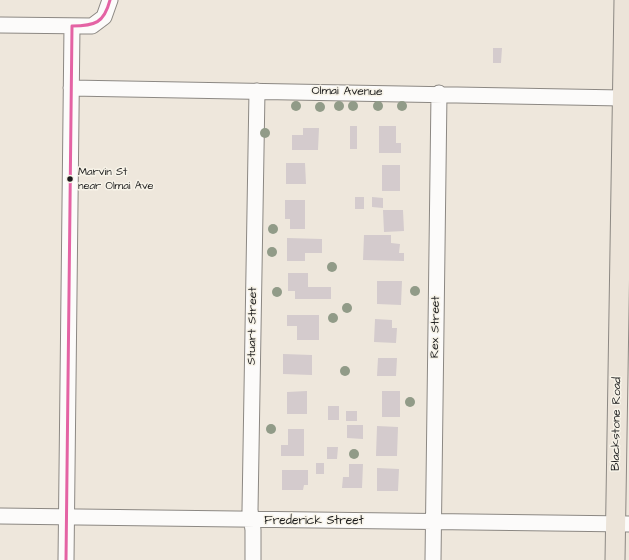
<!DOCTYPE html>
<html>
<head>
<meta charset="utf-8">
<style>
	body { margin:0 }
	canvas { display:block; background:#eee7dc }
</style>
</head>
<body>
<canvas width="629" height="560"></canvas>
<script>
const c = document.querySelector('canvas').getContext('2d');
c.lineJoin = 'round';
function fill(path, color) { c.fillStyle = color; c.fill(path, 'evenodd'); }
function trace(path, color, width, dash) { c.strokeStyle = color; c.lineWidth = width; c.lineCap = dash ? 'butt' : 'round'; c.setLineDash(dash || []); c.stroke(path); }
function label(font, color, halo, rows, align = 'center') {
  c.font = font + ' "Architects Daughter",sans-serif'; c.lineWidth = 3; c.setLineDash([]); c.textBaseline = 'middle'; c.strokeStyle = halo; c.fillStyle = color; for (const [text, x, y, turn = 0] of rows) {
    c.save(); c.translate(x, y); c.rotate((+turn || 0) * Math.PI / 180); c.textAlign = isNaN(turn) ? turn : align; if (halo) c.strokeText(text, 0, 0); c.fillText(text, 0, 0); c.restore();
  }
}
const building = new Path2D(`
	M493 48H502L501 63H493Z
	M350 126H357V149H350Z
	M379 126H396V143H401V153H379Z
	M303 128H319L318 150H292V135H303Z
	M286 163H305L306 184H286Z
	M382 165H400V191H382Z
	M355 197H364V209H355Z
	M372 197 383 198V208L372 207Z
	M285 200H305V229H290V219H285Z
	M383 210H403L404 231 384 232Z
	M364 235H391V243L400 244 399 253H404V261L363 260Z
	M287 238 322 239V253H305V261H287Z
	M288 273H308V287H331V299H295V291H288Z
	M377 281H402L401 305 377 304Z
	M287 315H319V340H297V326H287Z
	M375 319 392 320V328H397L396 343 374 342Z
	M283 354 312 355V375L283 374Z
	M378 358H397L396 376H377Z
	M307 391V414H287V392Z
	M382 391H400V417H382Z
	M328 406H339V420H328Z
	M346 411H357V421H346Z
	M347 425H363V439L347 438Z
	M377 426 398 427 397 456H376Z
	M288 429H304V456H281V445H288Z
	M327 447H338L337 459H327Z
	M316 463H324V474H316Z
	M349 464H363L362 488H342L343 477H349Z
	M377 468 399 469 398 491H377Z
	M282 470H308V485H304L303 490H282Z`);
const minor = new Path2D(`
	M0 25 92 26 104 17 110 0
	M71 88 622 98
	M0 516 629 524
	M66 560 72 26
	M253 560V530L250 510 257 91
	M433 560 439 93`);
const major = new Path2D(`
	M615 560 624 0`);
const bus1 = new Path2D(`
	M72 26C95 26 104 23 110 0
	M66 560 72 26`);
const trees = [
	[296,106],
	[339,106],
	[353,106],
	[378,106],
	[402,106],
	[320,107],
	[265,133],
	[273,229],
	[272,252],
	[332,267],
	[415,291],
	[277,292],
	[347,308],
	[333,318],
	[345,371],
	[410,402],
	[271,429],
	[354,454]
];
const markers = [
	[70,179,3.5,"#1c1c1c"]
];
const busNames = [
	["Marvin St",78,173],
	["near Olmai Ave",78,187]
];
const streetNames = [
	["Olmai Avenue",347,92,1],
	["Stuart Street",253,326,-89],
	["Rex Street",436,327,-89],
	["Blackstone Road",617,424,-89],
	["Frederick Street",314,521]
];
fill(building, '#d4cbcd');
trace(minor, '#8c8883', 17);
trace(major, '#8c8883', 21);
trace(minor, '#fcfbfa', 15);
trace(major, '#ece4d9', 19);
trace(bus1, '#e463a4', 3);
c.fillStyle = '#919b88';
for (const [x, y] of trees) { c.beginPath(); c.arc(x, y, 5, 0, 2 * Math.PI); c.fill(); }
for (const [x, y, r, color] of markers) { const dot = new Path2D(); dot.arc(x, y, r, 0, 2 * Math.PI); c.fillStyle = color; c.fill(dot); trace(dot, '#f7f3e8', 1.5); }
label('11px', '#1c1c1c', '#f7f3e8', busNames, 'left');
label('12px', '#1c1c1c', '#f7f3e8', streetNames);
</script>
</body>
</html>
